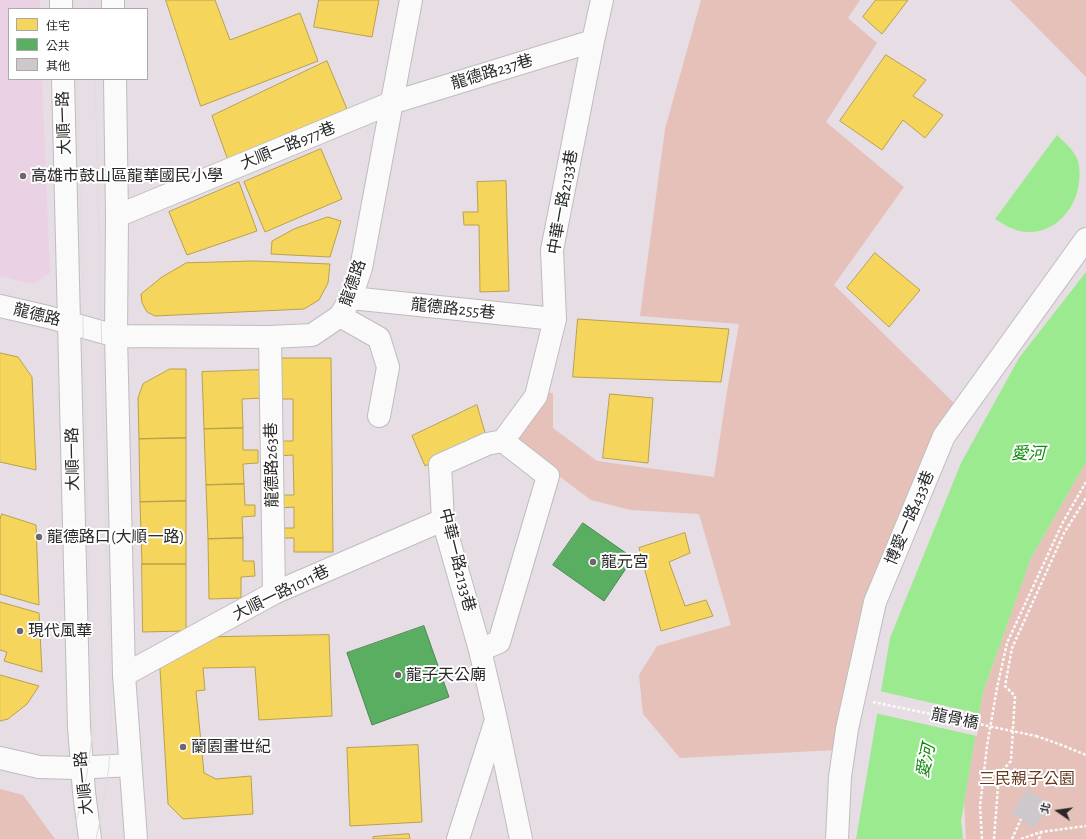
<!DOCTYPE html>
<html>
<head>
<meta charset="utf-8">
<style>
	body { margin:0 }
	#map { position:relative; width:1086px; height:839px; overflow:hidden; background:#e7dde5; font-family:"Alegreya Sans","Noto Sans TC",sans-serif }
	canvas { display:block }
	.legend { position:absolute; left:8px; top:8px; width:140px; height:72px; box-sizing:border-box; background:#fff; border:1px solid #a9a9a9; margin:0; padding:5px 7px; list-style:none; font-size:12px; color:#282828 }
	.legend li { display:flex; align-items:center; gap:8px; height:20px }
	.legend b { width:20px; border:1px solid #a9a9a9 }
	.north { position:absolute; left:1038px; top:791px; width:40px; height:40px; -webkit-text-stroke:3px #fff; paint-order:stroke; rotate:283deg; font-size:11px; font-weight:700; line-height:16px; text-align:center; color:#282828 }
	.north::after { content:''; display:block; margin:auto; width:14px; height:18px; background:#282828; clip-path:polygon(50% 0,100% 100%,50% 72%,0 100%) }
</style>
</head>
<body>
<div id="map">
<canvas width="1086" height="839"></canvas>
<ul class="legend">
<li><b style="height:11px;background:#f6d55c"></b>住宅</li>
<li><b style="height:11px;background:#5aae61"></b>公共</li>
<li><b style="height:11px;background:#cec8cd"></b>其他</li>
</ul>
<div class="north">北</div>
</div>
<script>
const c = document.querySelector('canvas').getContext('2d');
c.lineJoin = 'round';
function fill(path, color) { c.fillStyle = color; c.fill(path, 'evenodd'); }
function trace(path, color, width, dash) { c.strokeStyle = color; c.lineWidth = width; c.lineCap = dash ? 'butt' : 'round'; c.setLineDash(dash || []); c.stroke(path); }
function label(font, color, halo, rows, align = 'center') {
  c.font = font + ' "Alegreya Sans","Noto Sans TC",sans-serif'; c.lineWidth = 4; c.setLineDash([]); c.textBaseline = 'middle'; c.strokeStyle = halo; c.fillStyle = color; for (const [text, x, y, turn = 0] of rows) {
    c.save(); c.translate(x, y); c.rotate((+turn || 0) * Math.PI / 180); c.textAlign = isNaN(turn) ? turn : align; if (halo) c.strokeText(text, 0, 0); c.fillText(text, 0, 0); c.restore();
  }
}
const education = new Path2D(`
	M0 0H40V9H9V79H42L50 273 33 284 0 276Z`);
const green = new Path2D(`
	M701 0H860L848 18 877 43 826 122 904 187 834 285 954 403 873 579 836 750 680 758 643 714 639 675 657 646 731 625 699 514 631 510 591 500 512 441 542 392 553 393V428L597 461 714 477 726 397 739 324 640 316 665 129Z
	M1010 0H1086V77Z
	M1086 462V839H966L964 803 983 692 1031 558Z
	M0 789 23 795 55 839H0Z`);
const water = new Path2D(`
	M1057 135C1065 143 1074 150 1078 161 1086 195 1063 234 1026 232 1014 231 1005 225 995 219Z
	M1086 272V462L1031 558 983 692 961 821 963 839H856L890 638 961 463 1019 358Z`);
const pier = new Path2D(`
	M879 691 981 714 977 736 875 713Z`);
const homes = new Path2D(`
	M166 0H215L230 40 300 13 318 61 201 106Z
	M319 0H379L372 37 314 27Z
	M876 0H908L882 34 863 17Z
	M886 55 926 80 913 96 943 115 925 138 903 120 882 150 840 121Z
	M327 61 347 109 229 163 212 116Z
	M321 149 342 199 265 232 244 182Z
	M506 181 509 291 480 292 479 225H464L463 212H478L477 182Z
	M239 182 257 231 187 255 169 212Z
	M328 217 341 221 330 257 271 254 272 241 294 229Z
	M875 253 920 290 889 327 847 288Z
	M255 261 330 264 328 283 319 300 304 309 155 316 147 312 142 303 141 294 162 277 186 263Z
	M578 319 729 329 721 382 573 377Z
	M0 353 18 357 32 377 36 470 0 462Z
	M279 358H331L333 552H294V538H282V528H294V507L280 508V495H294L293 455 279 456V441H293V399H279Z
	M170 369H186V438L139 439 138 398 143 384Z
	M262 370 263 398 242 399 243 428 204 429 202 372Z
	M610 394 653 398 648 463 603 458Z
	M477 405 486 436 425 466 412 436Z
	M243 428V450H258V463L243 464 244 484 206 485 204 429Z
	M186 438V501L140 502 139 439Z
	M244 484 245 505H255V516L242 517 243 538 208 539 206 485Z
	M186 501V564H142L140 502Z
	M2 514 36 525 39 605 0 594V520Z
	M685 533 690 553 669 562 685 606 706 600 713 616 661 631 639 548Z
	M243 538V561H254L255 576 241 577V598L209 599 208 539Z
	M142 564H186V631L143 632Z
	M0 602 39 613 42 672 4 661 7 652 0 650Z
	M329 635 332 716 259 720 255 667 203 668 205 690 196 691 204 773 216 779 251 776 253 814 183 819 168 804 160 669 174 649 206 637Z
	M0 675 39 686 27 704 8 719 0 721Z
	M418 745 422 822 350 826 347 748Z
	M409 834 410 839H373V837Z`);
const public = new Path2D(`
	M583 523 633 558 604 601 553 565Z
	M424 626 449 697 372 725 347 653Z`);
const building = new Path2D(`
	M1027 790 1050 805 1034 828 1012 813Z`);
const path = new Path2D(`
	M1036 736 1059 744 1086 755
	M982 839 980 806 987 746 997 688 1007 643 1063 522 1086 482
	M994 839 999 774 1011 761 1015 696 1005 686 1012 648 1064 533 1086 498
	M1012 839 1021 819
	M1021 839 1041 832 1086 826
	M1039 839 1041 832`);
const minor = new Path2D(`
	M61 0V9
	M113 0V9
	M63 79 79 727 84 792 90 839
	M115 79 117 216 116 336 124 675 136 839
	M117 216 391 103 593 41
	M351 298 555 319
	M0 306 48 317 116 336 270 337 312 335 340 316 351 298 361 268 411 0
	M340 316 379 338 388 367 379 416
	M270 337 274 593
	M480 650 499 642 548 476 503 441
	M124 675 274 593 443 520
	M0 758 39 767 75 768 130 765
	M458 839 496 720
	M521 839 496 719 480 650 443 520 440 465 487 444 503 441 536 396 555 319 552 250 593 41 602 0
	M837 839 840 777 847 729 875 602 944 436 1086 239`);
const tram = new Path2D(`
	M74 0 75 9
	M93 0V9
	M95 79 111 714 109 766 103 807 96 839
	M71 839C84 798 92 756 93 713L83 327V291L77 79`);
const pathBridge = new Path2D(`
	M873 702 1036 736`);
const markers = [
	[23,176,4,"#6b676a"],
	[39,537,4,"#6b676a"],
	[593,562,4,"#6b676a"],
	[20,631,4,"#6b676a"],
	[398,675,4,"#6b676a"],
	[183,747,4,"#6b676a"]
];
const streetNames = [
	["龍德路237巷",492,72,-17],
	["大順一路",64,123,-92],
	["大順一路977巷",288,146,-22],
	["中華一路2133巷",563,202,-80],
	["龍德路",353,283,-71],
	["龍德路255巷",453,309,6],
	["龍德路",37,315,14],
	["大順一路",73,459,-91],
	["龍德路263巷",272,465,-91],
	["博愛一路433巷",910,518,-67],
	["中華一路2133巷",457,560,76],
	["大順一路1011巷",281,593,-26],
	["龍骨橋",955,719,12],
	["大順一路",84,783,-96]
];
const poiNames = [
	["高雄市鼓山區龍華國民小學",31,176],
	["龍德路口(大順一路)",47,537],
	["龍元宮",601,562],
	["現代風華",28,631],
	["龍子天公廟",406,675],
	["蘭園畫世紀",191,747]
];
const parkNames = [
	["三民親子公園",1027,779]
];
const waterNames = [
	["愛河",1028,454],
	["愛河",926,761,-78]
];
fill(education, '#ead1e4');
fill(green, '#e5c1b9');
fill(water, '#9bea8f');
fill(pier, '#e7dde5');
fill(homes, '#f6d55c');
trace(homes, '#b8a14c', 1);
fill(public, '#5aae61');
trace(public, '#4b8650', 1);
fill(building, '#cec8cd');
trace(building, '#d2c9d0', 1);
trace(minor, '#bebdbe', 24);
trace(path, '#fbfafb', 2.5, [3, 2]);
trace(minor, '#fbfafb', 22);
trace(tram, '#dcdedd', 1);
trace(pathBridge, '#fbfafb', 2.5, [3, 2]);
for (const [x, y, r, color] of markers) { const dot = new Path2D(); dot.arc(x, y, r, 0, 2 * Math.PI); c.fillStyle = color; c.fill(dot); trace(dot, '#fff', 1.5); }
label('16px', '#282828', '#fff', streetNames);
label('16px', '#282828', '#fff', poiNames, 'left');
label('16px', '#653719', '#fff', parkNames);
label('italic 17px', '#128a0c', '#fff', waterNames);
</script>
</body>
</html>
